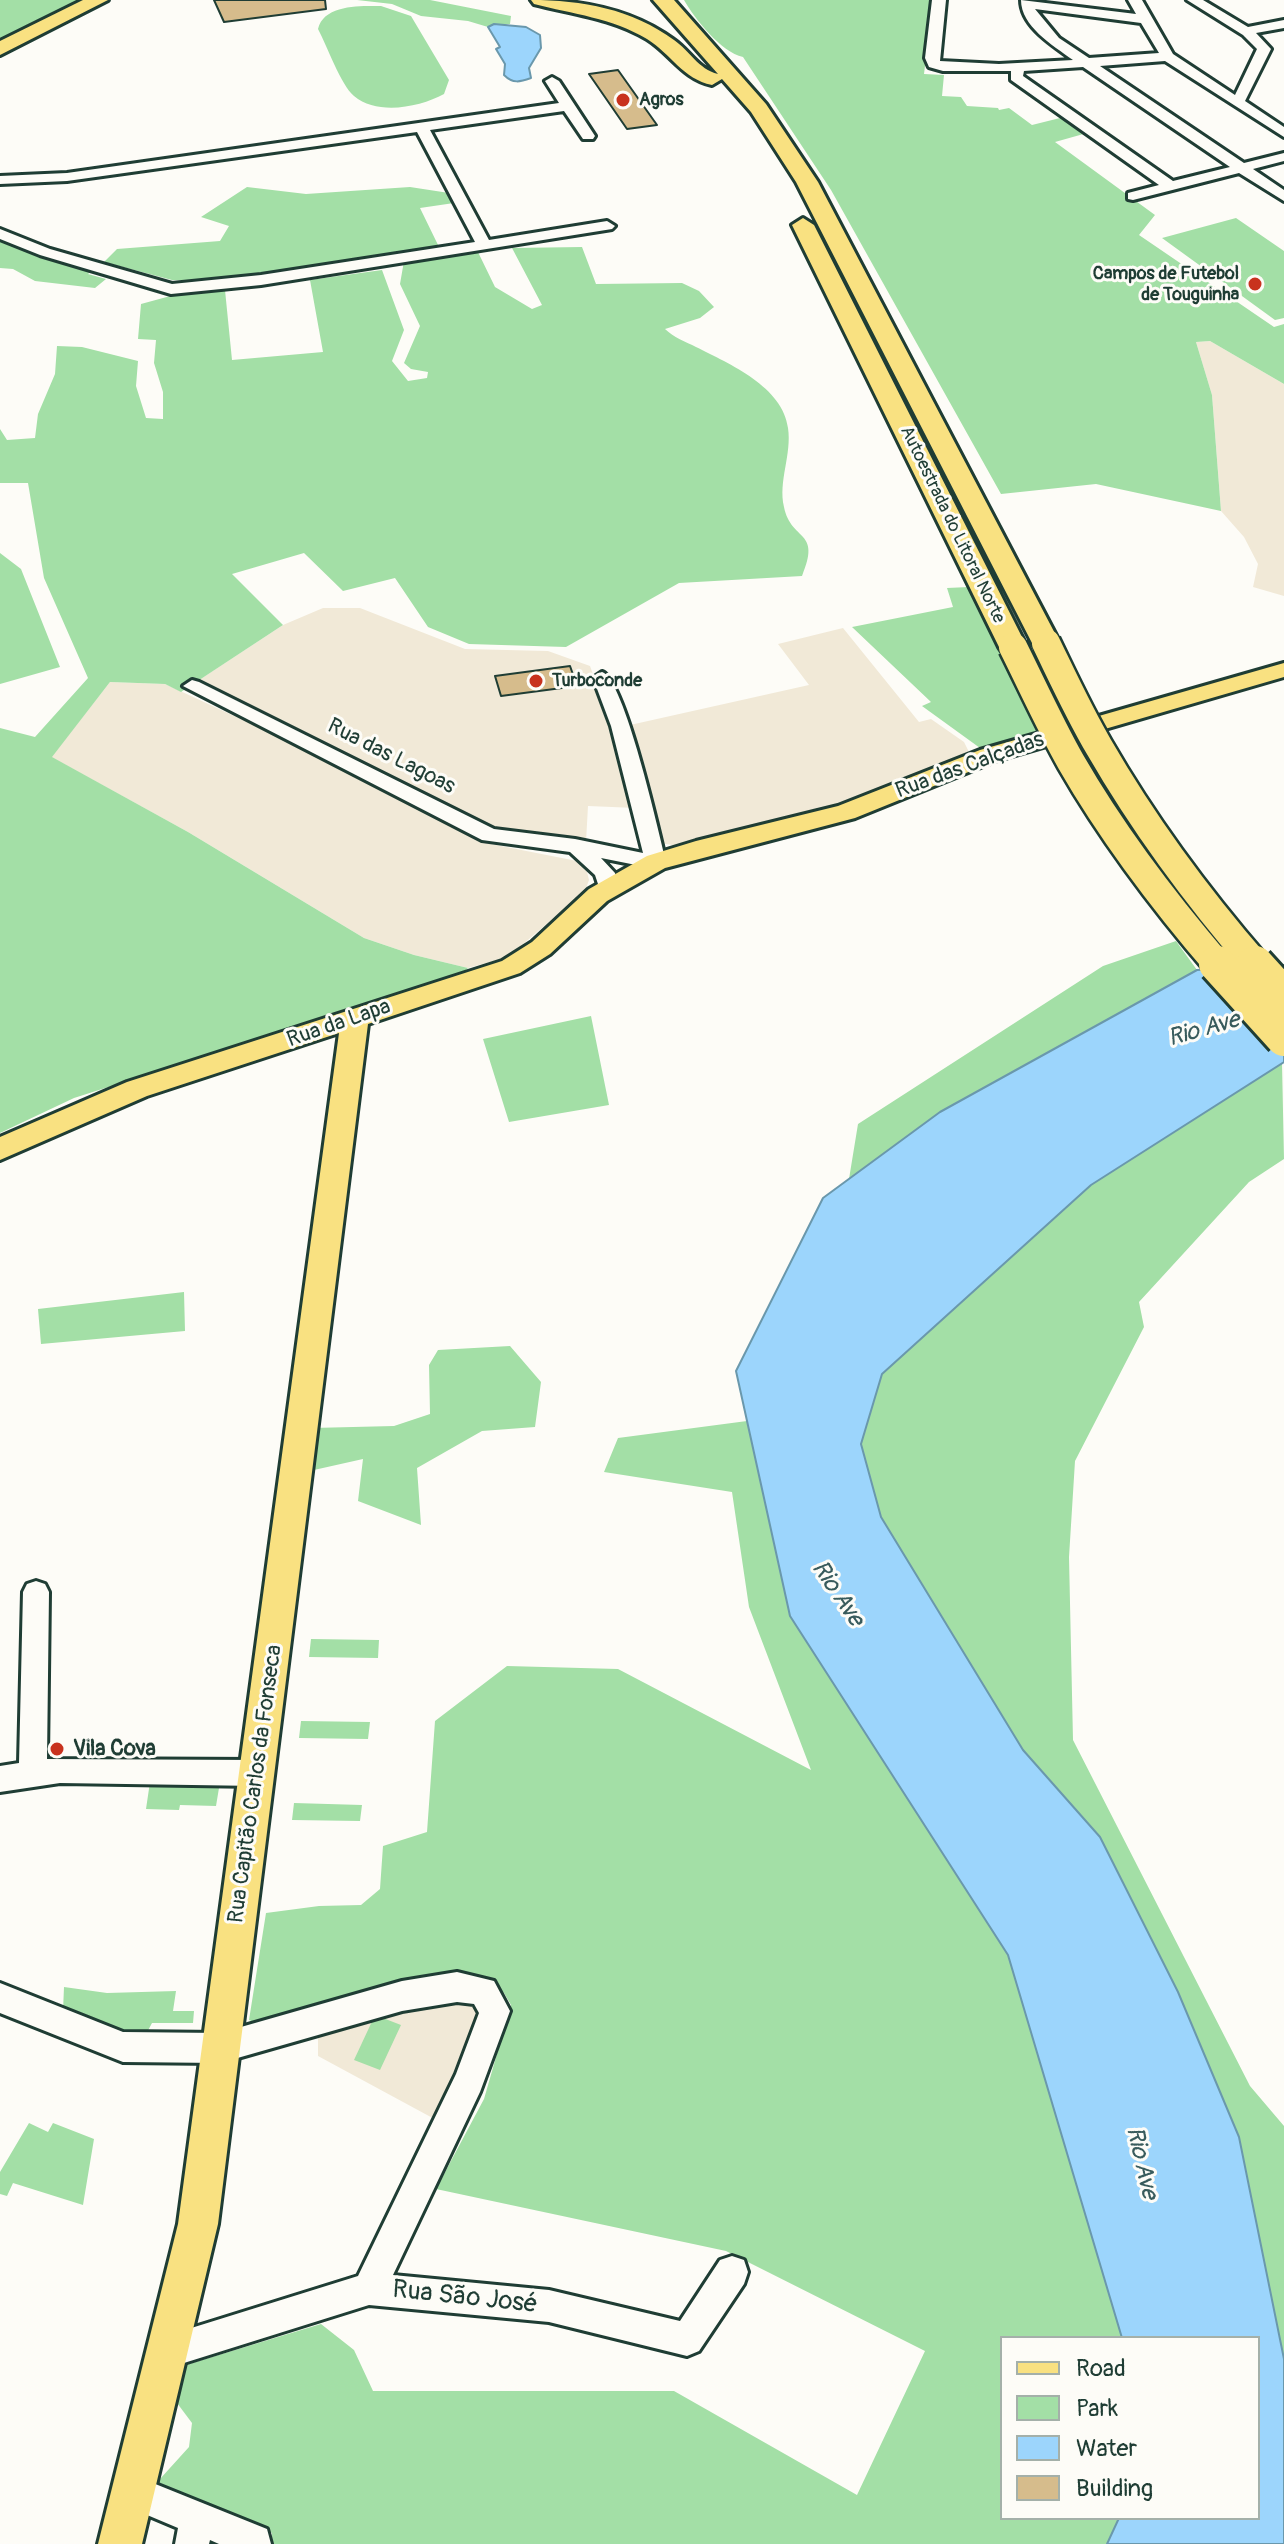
<!DOCTYPE html>
<html>
<head>
<meta charset="utf-8">
<style>
	body { margin:0 }
	#map { position:relative; width:1284px; height:2544px; overflow:hidden; background:#fdfcf7; font-family:Pangolin,sans-serif }
	canvas { display:block }
	.legend { position:absolute; left:1000px; top:2336px; width:260px; height:184px; box-sizing:border-box; background:#fdfcf7; border:2px solid #a4b0a9; margin:0; padding:10px 14px; list-style:none; font-size:24px; color:#1f3d34 }
	.legend li { display:flex; align-items:center; gap:16px; height:40px }
	.legend b { width:40px; border:2px solid #a4b0a9 }
</style>
</head>
<body>
<div id="map">
<canvas width="1284" height="2544"></canvas>
<ul class="legend">
<li><b style="height:10px;background:#f9e181"></b>Road</li>
<li><b style="height:22px;background:#a3dfa6"></b>Park</li>
<li><b style="height:22px;background:#9cd5fc"></b>Water</li>
<li><b style="height:22px;background:#d6bc8c"></b>Building</li>
</ul>
</div>
<script>
const c = document.querySelector('canvas').getContext('2d');
c.lineJoin = 'round';
function fill(path, color) { c.fillStyle = color; c.fill(path, 'evenodd'); }
function trace(path, color, width, dash) { c.strokeStyle = color; c.lineWidth = width; c.lineCap = dash ? 'butt' : 'round'; c.setLineDash(dash || []); c.stroke(path); }
function label(font, color, halo, rows, align = 'center') {
  c.font = font + ' Pangolin,sans-serif'; c.lineWidth = 6; c.setLineDash([]); c.textBaseline = 'middle'; c.strokeStyle = halo; c.fillStyle = color; for (const [text, x, y, turn = 0] of rows) {
    c.save(); c.translate(x, y); c.rotate((+turn || 0) * Math.PI / 180); c.textAlign = isNaN(turn) ? turn : align; if (halo) c.strokeText(text, 0, 0); c.fillText(text, 0, 0); c.restore();
  }
}
const built = new Path2D(`
	M1210 341 1284 384V596L1253 587 1258 564 1244 537 1221 511 1212 395 1196 342Z
	M323 608H360L465 649 548 651 590 666 621 751 636 808 588 806 586 842 495 831 196 682 283 625Z
	M843 628 919 722 931 719 964 742 969 752 964 757 841 804 679 846 659 843 649 791 630 725 809 685 778 644Z
	M110 682 165 684 269 732 481 842 577 861 587 872 589 880 585 891 508 957 468 968 414 955 364 938 188 832 51 757Z
	M469 2000 483 2012 440 2122 318 2056V2034L395 2008Z`);
const green = new Path2D(`
	M0 0H82L0 43Z
	M357 0H430L511 16 510 24 488 27 468 21 421 16 392 4Z
	M684 0H933L924 74 944 75 942 96 961 97 967 106 998 108 999 110 1009 108 1032 125 1064 117 1087 133 1055 142 1155 215 1139 235 1274 327 1284 324V384L1210 341 1196 342 1212 395 1221 511 1096 484 1001 494 831 190 743 57C721 52 695 19 684 0Z
	M381 6 411 16 449 80 444 94C420 107 378 116 354 96 341 85 327 46 318 29 324 4 361 6 381 6Z
	M247 187 306 194 410 187 449 193 454 203 420 208 439 247 278 272 201 281 172 280 104 262 117 249 220 241 229 226 201 217Z
	M1236 218 1284 251V318L1275 320 1162 238Z
	M0 240 41 257 93 270 88 274 106 279 95 288 35 281 13 269 0 268Z
	M582 247 596 284 682 283 699 291 714 307 700 318 665 329C673 337 686 342 696 347 730 364 783 387 788 428 792 455 778 481 784 507 791 542 822 529 802 576L679 583 566 647 469 644 428 627 395 578 343 591 304 553 232 574 283 625 181 692 165 684 110 682 52 757 188 832 364 938 414 955 468 968 462 974 74 1098 0 1133V728L35 737 88 678 44 578 28 483H0V429L7 440 35 438 38 414 55 374 57 346 82 347 138 361 136 386 146 418 163 419V392L154 363 156 340 138 339 141 304 174 295 225 290 232 360 323 352 310 280 382 270 404 330 392 361 408 381 427 378 428 372 411 369 404 363 420 326 400 284 404 261 477 250 495 287 532 309 542 305 512 248Z
	M0 553 21 569 60 667 0 684Z
	M969 587 1039 734 980 748 922 706 931 702 852 627 953 607 947 588Z
	M1176 941 1197 970 940 1112 849 1179 858 1124 1103 966Z
	M591 1016 609 1105 509 1122 483 1039Z
	M1282 1063 1284 1159 1249 1182 1139 1302 1144 1327 1075 1461 1069 1557 1073 1740 1250 2086 1284 2126V2359L1239 2137 1100 1837 1023 1750 881 1517 861 1444 882 1374 1091 1184Z
	M184 1292 185 1331 41 1344 38 1309Z
	M510 1346 541 1382 535 1427 482 1431 417 1468 421 1525 358 1501 363 1459 305 1472 312 1428 394 1426 430 1414 429 1365 438 1350Z
	M747 1421 790 1616 1008 1955 1122 2338H1002V2518H1119L1107 2544H271L272 2533 150 2490 189 2447 192 2423 177 2403 179 2367 321 2324 354 2350 373 2391H674L857 2495 925 2351 726 2251 436 2189 484 2099 511 2005 504 1993 481 1977 399 1987 264 2026 249 2020 266 1913 319 1906 361 1905 380 1889 383 1846 427 1832 435 1721 507 1666 618 1669 811 1770 749 1607 732 1492 604 1472 618 1438Z
	M311 1639 379 1640 378 1658 309 1657Z
	M301 1721 370 1722 368 1739 299 1738Z
	M150 1782H220L216 1806 180 1805 179 1810 146 1809Z
	M294 1803 362 1805 360 1821 292 1820Z
	M64 1987 107 1993 176 1991 173 2011H194L193 2023H152L144 2038 120 2034 63 2011Z
	M375 2015 401 2025 380 2070 354 2060Z
	M29 2123 48 2132 53 2123 94 2139 83 2205 13 2183 7 2196 0 2194V2172Z`);
const water = new Path2D(`
	M494 24 526 27 540 35 541 48 529 68 531 78C520 82 513 84 504 75L505 64 496 49 500 47 488 27Z
	M1284 965V1062L1091 1185 882 1374 861 1444 881 1517 1023 1750 1100 1837 1178 1992 1239 2137 1284 2359V2544H1107L1119 2518H1258V2338H1122L1008 1955 790 1616 736 1371 823 1198 940 1112 1197 970Z`);
const building = new Path2D(`
	M214 0H325L326 9 224 22Z
	M618 70 657 125 627 129 589 74Z
	M570 666 577 686 501 696 495 676Z`);
const minor = new Path2D(`
	M932 0H946L940 61 999 64 1073 60C1052 45 1021 26 1021 0L1136 14 1128 0H1142L1173 54 1235 95 1257 49 1243 35 1187 0H1203L1248 27 1284 20V28L1256 33 1271 49 1245 101 1284 127V137L1165 61 1100 66 1244 163 1284 153V161L1253 169 1284 190V201L1239 173 1133 200 1128 199V193L1159 185 1011 80V71H943L929 67 925 58ZM1035 9 1141 23 1159 53 1089 58 1059 38ZM1083 67 1230 167 1173 181 1023 76 1024 71Z
	M552 77 559 81 595 136 593 139H583L564 111 430 130 489 240 607 221 615 226 612 229 261 285 171 294 40 255 0 239V229L50 249 172 284 261 275 475 242 417 132 67 181 0 184V176L67 173 559 103 545 81Z
	M602 672C624 678 659 833 666 862L656 869 601 858 615 873 618 888 608 895 601 893 595 875 570 852 482 840 183 686 192 680 199 682 494 829 575 839 643 853 611 726 593 678Z
	M36 1581 45 1584 49 1592 47 1759 258 1760 268 1764 272 1773 268 1782 258 1786 60 1783 0 1792V1766L19 1763 23 1592 27 1584Z
	M457 1972 494 1981 510 2011 480 2092 393 2275 549 2290 680 2321 720 2260 732 2256 744 2260 748 2272 744 2284 699 2351 687 2356 549 2322 369 2305 168 2368 156 2363 151 2351 156 2339 358 2276 456 2074 479 2013 474 2004 457 2002 402 2011 220 2063 123 2062 0 2013V1983L123 2032 220 2033 402 1981Z
	M133 2475 267 2529 271 2544H219L210 2540 209 2544H175L178 2528 121 2504 116 2492 121 2480Z`);
const major = new Path2D(`
	M1284 663V677L998 760 855 818 665 868 607 901 550 954 520 973 368 1024 218 2224 142 2544H98L178 2224 339 1033 147 1096 0 1160V1137L127 1082 502 961 532 942 589 889 647 856 696 841 838 806 980 750Z`);
const highway = new Path2D(`
	M83 0H108L0 55V41Z
	M531 0C582 0 632 9 674 40 690 51 698 69 718 74L653 0H674L766 104 818 182 1060 643 1056 649 1046 651 1036 649 1032 643 796 182 751 112 722 79 712 85C683 79 671 54 647 39 612 18 573 14 534 4Z
	M803 218 814 225 1027 647 1023 653 1013 655 1003 653 999 647 792 225Z`);
const highwayBridgeFar1 = new Path2D(`
	M1046 643C1063 678 1079 713 1099 747 1144 825 1198 898 1257 966
	M1013 647C1032 685 1050 725 1071 762 1113 835 1164 902 1219 966`);
const highwayBridge = new Path2D(`
	M1217 964 1284 1038
	M1255 964 1284 996`);
const markers = [
	[623,100,8,"#c8321e"],
	[1255,284,8,"#c8321e"],
	[536,681,8,"#c8321e"],
	[57,1749,8,"#c8321e"]
];
const farPoinames = [
	["Agros",639,100],
	["Campos de Futebol",1239,274,"right"],
	["de Touguinha",1239,295,"right"],
	["Turboconde",552,681]
];
const farStreetnames = [
	["Autoestrada do Litoral Norte",952,525,64]
];
const streetNames = [
	["Rua das Lagoas",391,757,27],
	["Rua das Calçadas",970,766,-20],
	["Rua da Lapa",339,1024,-19],
	["Rua Capitão Carlos da Fonseca",256,1784,-82]
];
const poiNames = [
	["Vila Cova",73,1749]
];
const waterNames = [
	["Rio Ave",1204,1030,-16],
	["Rio Ave",837,1594,56],
	["Rio Ave",1141,2163,77]
];
const nearStreetnames = [
	["Rua São José",465,2298,6]
];
fill(built, '#f1e9d7');
fill(green, '#a3dfa6');
fill(water, '#9cd5fc');
trace(water, '#6a98ac', 2);
fill(building, '#d6bc8c');
trace(building, '#1f3d34', 2);
trace(minor, '#1f3d34', 6);
trace(major, '#1f3d34', 6);
trace(highway, '#1f3d34', 6);
fill(minor, '#fdfcf7');
fill(major, '#f9e181');
fill(highway, '#f9e181');
trace(highwayBridgeFar1, '#1f3d34', 33, []);
trace(highwayBridge, '#1f3d34', 42, []);
trace(highwayBridgeFar1, '#f9e181', 28);
trace(highwayBridge, '#f9e181', 36);
for (const [x, y, r, color] of markers) { const dot = new Path2D(); dot.arc(x, y, r, 0, 2 * Math.PI); c.fillStyle = color; c.fill(dot); trace(dot, '#fdfcf7', 3); }
label('bold 18px', '#1f3d34', '#fdfcf7', farPoinames, 'left');
label('18px', '#1f3d34', '#fdfcf7', farStreetnames);
label('22px', '#1f3d34', '#fdfcf7', streetNames);
label('bold 22px', '#1f3d34', '#fdfcf7', poiNames, 'left');
label('italic 24px', '#385b5c', '#fdfcf7', waterNames);
label('26px', '#1f3d34', '#fdfcf7', nearStreetnames);
</script>
</body>
</html>
